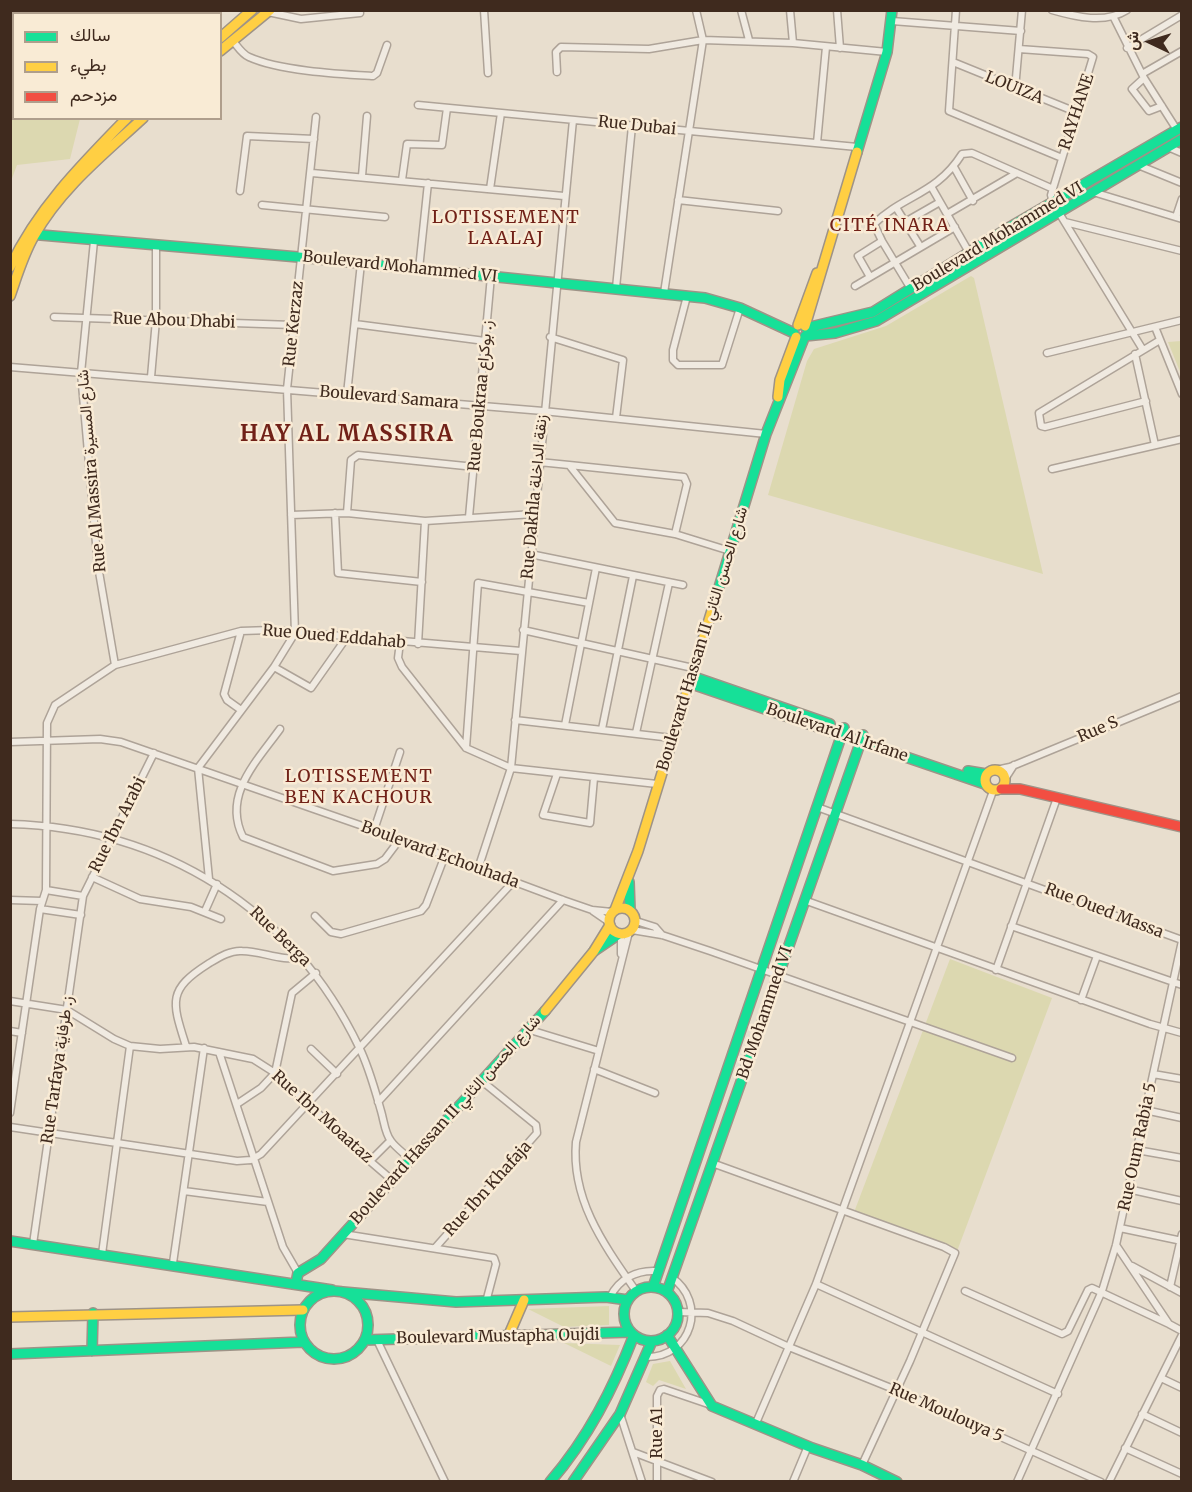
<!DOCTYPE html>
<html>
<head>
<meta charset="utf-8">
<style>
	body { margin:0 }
	#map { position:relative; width:1192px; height:1492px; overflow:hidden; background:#e8dece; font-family:Merriweather,Vazirmatn,serif }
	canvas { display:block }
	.frame { position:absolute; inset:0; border:12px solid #3f2a1e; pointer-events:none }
	.legend { position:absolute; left:12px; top:12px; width:210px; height:108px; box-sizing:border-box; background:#f9ebd5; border:2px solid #af9e8c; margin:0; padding:8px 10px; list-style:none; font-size:18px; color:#3f2a1e }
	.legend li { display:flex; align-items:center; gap:12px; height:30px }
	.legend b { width:30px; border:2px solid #af9e8c }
	.north { position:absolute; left:1120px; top:12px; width:60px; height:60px; -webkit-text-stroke:4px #f9ebd5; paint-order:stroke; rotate:274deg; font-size:16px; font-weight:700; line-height:24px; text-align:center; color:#3f2a1e }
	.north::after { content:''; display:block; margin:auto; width:21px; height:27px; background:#3f2a1e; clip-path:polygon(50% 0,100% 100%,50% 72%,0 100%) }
</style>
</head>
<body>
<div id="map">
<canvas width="1192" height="1492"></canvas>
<div class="frame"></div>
<ul class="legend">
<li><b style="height:8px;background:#16e098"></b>سالك</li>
<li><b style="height:8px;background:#ffcf43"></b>بطيء</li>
<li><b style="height:8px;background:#f24e42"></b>مزدحم</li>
</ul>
<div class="north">ش</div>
</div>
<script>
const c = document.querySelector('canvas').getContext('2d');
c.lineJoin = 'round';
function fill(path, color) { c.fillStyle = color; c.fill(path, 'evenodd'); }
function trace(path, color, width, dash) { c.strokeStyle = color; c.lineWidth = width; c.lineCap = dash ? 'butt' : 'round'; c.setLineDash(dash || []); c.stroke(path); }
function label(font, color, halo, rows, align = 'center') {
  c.font = font + ' Merriweather,Vazirmatn,serif'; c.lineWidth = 5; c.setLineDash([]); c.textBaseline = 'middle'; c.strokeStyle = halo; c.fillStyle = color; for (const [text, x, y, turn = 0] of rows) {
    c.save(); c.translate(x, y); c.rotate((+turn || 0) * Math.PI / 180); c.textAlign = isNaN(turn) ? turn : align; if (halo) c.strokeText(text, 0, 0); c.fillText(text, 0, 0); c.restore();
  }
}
const green = new Path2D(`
	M10 11H109V14H14V118L80 119 70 159 17 165 11 181Z
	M971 276 974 278 1043 574 768 495 807 361 814 349 886 326Z
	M1181 341H1182L1181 374 1168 342Z
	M950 959 1052 998 956 1254 853 1215Z
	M609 1306V1325L564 1327 528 1309Z
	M564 1343 620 1345 611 1366Z
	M670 1361 686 1389 659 1380 653 1386 646 1382 653 1364Z`);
const street = new Path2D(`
	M164 10 165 14
	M484 10 488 73
	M741 10 749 40
	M790 10 793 43
	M837 10 840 48
	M956 10 949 111 1062 158
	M1052 10C1076 17 1105 24 1127 10
	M268 12 301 19 360 13
	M180 14 183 10
	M1114 18 1144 78 1177 130
	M892 21 1021 31
	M233 41C238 47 242 54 249 57 280 71 339 74 373 76L377 73 387 45
	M1127 48 1182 15
	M1019 49 1088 54 1093 57 1051 195 1053 203 1143 350
	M953 62 1076 112
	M557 72 556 52 561 47 649 49 703 40 793 43 887 52
	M1142 74 1182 51
	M10 77 14 78
	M1144 78 1132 89 1149 111 1162 106
	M1015 89 1022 10
	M418 105 857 147
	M817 143 826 47
	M1168 147 1182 153
	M1138 165 1182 183
	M954 167 973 201
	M312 173 564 196
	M362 176 367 116
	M402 180 407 144 442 145 447 108
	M932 188 974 261
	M490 189 501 113
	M240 191 247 136 314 139
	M1093 192 1182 219
	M678 200 778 211
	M262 205 385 217
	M897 209 920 246
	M947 214 1017 173
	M1176 217 1182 199
	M905 222 940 202
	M1065 222 1182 251
	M94 241 81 373 98 566 115 665
	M419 269 428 183
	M870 277 858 256 882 241
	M855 286 955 227
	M616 288 632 126
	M911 289 882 241 874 224C903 195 936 195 962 154L972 153 1051 188
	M664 293 703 40 696 10
	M687 296 673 350V360L678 365H722L740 308
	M54 317 293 325
	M355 324 485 341
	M1155 327 1182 394
	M550 337 623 360 616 418
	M1047 353 1182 320
	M1135 354 1155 445
	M10 367 543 411 766 434
	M151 377 156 320V246
	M347 394 361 263
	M1146 401 1045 427 1041 426 1039 413 1160 340
	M539 462 569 465 615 523 675 534 730 551
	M569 465 684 477 687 484 675 534
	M1052 469 1182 439
	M335 513 338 573 422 582
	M347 513 351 460 358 455 475 467
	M291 515 347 513 425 521 534 514
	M469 517 491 276
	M530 554 683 585
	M523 630 693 668
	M400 642 398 658 402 667 466 748 511 768 657 784
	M418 644 425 521
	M274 667 311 688 347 637
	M241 710 227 700 224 694 241 631
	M515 720 672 738
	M565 725 596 568
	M280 729C257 761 222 795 243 837L333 871 377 864 385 859 400 839
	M602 729 633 576
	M636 733 669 583
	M10 742 100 739 121 742 400 839 563 900 592 910 612 912
	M466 748 478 583 589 603
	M996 770 1010 767 1182 696
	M557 774 543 815 590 823 594 778
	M1005 779 1014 765
	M817 807 1182 940
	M10 824C163 828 293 909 359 1047 369 1067 375 1090 381 1111 384 1121 385 1134 391 1141 396 1148 405 1154 411 1160
	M374 830 400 752
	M478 869 511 768 573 120
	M92 877 140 899 191 907 221 919
	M209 879 198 768 274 667 295 633 287 389 316 117
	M46 890 83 896
	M10 900 42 901
	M804 900 1150 1024 1182 1033
	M40 909 81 915
	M205 911 217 884
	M593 911 609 922
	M315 916 331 932 341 934 421 911 426 905 444 858
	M636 921 655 927 662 935
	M1011 926 1182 985
	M632 930 662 935 710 951 1012 1058
	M629 932 576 1142C571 1200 604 1245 636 1291
	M621 954V934
	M996 970 1057 798
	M1081 1000 1097 956
	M10 1001 67 1010 114 1039 130 1046 160 1049 194 1047 253 1059 275 1073 357 1150 392 1180
	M530 1030 599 1051
	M10 1031 22 1033
	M186 1046C172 1002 167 990 208 964 218 958 230 950 242 951 263 951 281 962 302 957
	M311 1049 337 1074
	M219 1052 283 1247 298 1273
	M594 1069 655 1093
	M1153 1074 1182 1079
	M378 1102 563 900
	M237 1104 261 1088 275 1073 292 993 316 973
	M1145 1110 1182 1118
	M10 1113 40 909 46 890 47 723 55 705 115 665 241 631 271 630 521 651
	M10 1127 237 1161 251 1160 261 1154 513 882
	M1137 1150 1182 1158
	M370 1161 390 1141
	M712 1163 944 1247 955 1253 910 1361 862 1465
	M1128 1189 1182 1201
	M184 1191 268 1202
	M1120 1228 1182 1241
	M343 1234 494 1258 496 1264 486 1302
	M33 1244 83 896 154 753
	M1116 1245 1169 1324 1182 1331
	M435 1248 537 1133 536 1125 483 1082
	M102 1254 130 1046
	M173 1263 204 1048
	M1132 1266 1182 1293
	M816 1284 1058 1394
	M1170 1287 1182 1234
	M965 1291 1062 1334 1068 1331 1088 1290 1092 1288 1169 1324
	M610 1297C619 1279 636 1270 656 1271
	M678 1312 708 1313 733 1321 789 1347 896 1390 1101 1482
	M377 1340 445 1482
	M646 1357C692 1358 708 1302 671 1277
	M1161 1378 1182 1388
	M620 1414 642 1482
	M1142 1414 1182 1433
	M756 1423 816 1284 993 791
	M1125 1448 1182 1474
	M633 1452 712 1482
	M657 1482V1396L660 1390 664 1389 711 1405
	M793 1482 808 1446
	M1017 1482 1102 1291 1116 1245 1182 941
	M1109 1482 1182 1335`);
const fast = new Path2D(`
	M857 152 887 52 892 10
	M29 234 310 258 705 298 740 308 794 333
	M806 328 873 312 1005 230 1182 127
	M805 336 835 333 876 321 1182 139
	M713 607 766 434 804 338
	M691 676 830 724
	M689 683 985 784
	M968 771 986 774
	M629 882 630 910
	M594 951 619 934
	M10 1241 332 1290
	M296 1283 298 1273 321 1259 545 1011
	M624 1314a27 27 0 1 1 54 0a27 27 0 1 1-54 0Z
	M653 1287 844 728
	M300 1325a34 34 0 1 1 68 0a34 34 0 1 1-68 0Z
	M343 1292 456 1302 606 1297 628 1300
	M667 1292 863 735
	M667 1335 712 1406 812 1448 862 1465 897 1482
	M365 1340 631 1332
	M92 1351 93 1313
	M10 1354 303 1342
	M550 1482C588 1438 613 1389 634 1335
	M573 1482 620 1414 652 1341`);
const slow = new Path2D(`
	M220 38 252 10
	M220 51 270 10
	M10 267C38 208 82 164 127 118
	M10 296C17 276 23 255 34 236 60 189 104 154 143 118
	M798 325 817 273
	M805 326 857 152
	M778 397 780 380 796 337
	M985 780a10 10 0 1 1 20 0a10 10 0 1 1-20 0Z
	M609 921a13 13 0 1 1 26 0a13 13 0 1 1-26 0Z
	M615 910 638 851 713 607
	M545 1011 594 951 610 925
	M10 1317 303 1310
	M508 1337 524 1300`);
const jam = new Path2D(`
	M1001 789H1020L1182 827`);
const streetNames = [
	["LOUIZA",1014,88,22],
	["RAYHANE",1077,112,-72],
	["Rue Dubai",637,126,6],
	["Boulevard Mohammed VI",998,237,-31],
	["Boulevard Mohammed VI",400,267,6],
	["Rue Abou Dhabi",174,321,2],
	["Rue Kerzaz",294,324,-84],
	["Rue Boukraa ز. بوكراع",481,396,-85],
	["Boulevard Samara",389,398,5],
	["Rue Al Massira شارع المسيرة",92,471,-95],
	["Rue Dakhla زنقة الداخلة",535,497,-85],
	["Rue Oued Eddahab",334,637,5],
	["Boulevard Hassan II شارع الحسن الثاني",703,639,-73],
	["Rue S",1098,730,-23],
	["Boulevard Al Irfane",837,733,19],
	["Rue Ibn Arabi",118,825,-63],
	["Boulevard Echouhada",440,855,20],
	["Rue Oued Massa",1104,911,21],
	["Rue Berga",280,937,44],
	["Bd Mohammed VI",765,1013,-71],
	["Rue Tarfaya ز. طرفاية",58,1070,-82],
	["Rue Ibn Moaataz",322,1117,42],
	["Boulevard Hassan II شارع الحسن الثاني",446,1120,-48],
	["Rue Oum Rabia 5",1138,1147,-78],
	["Rue Ibn Khafaja",488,1189,-48],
	["Boulevard Mustapha Oujdi",498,1337,-1],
	["Rue Moulouya 5",946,1413,24],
	["Rue A1",657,1433,-90]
];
const neighbourhoodNames = [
	["LOTISSEMENT",506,218],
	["LAALAJ",506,239],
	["CITÉ INARA",890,226],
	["LOTISSEMENT",359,777],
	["BEN KACHOUR",359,798]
];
const districtNames = [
	["HAY AL MASSIRA",347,435]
];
fill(green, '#dcd8b0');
trace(street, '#aea398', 9);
trace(fast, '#9e9387', 12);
trace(slow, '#9e9387', 12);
trace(jam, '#9e9387', 12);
trace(street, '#f0eae1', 6);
trace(fast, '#16e098', 9);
trace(slow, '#ffcf43', 9);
trace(jam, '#f24e42', 9);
label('16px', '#3f2a1e', '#f9ebd5', streetNames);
c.letterSpacing = '1.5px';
label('18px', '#712118', '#f9ebd5', neighbourhoodNames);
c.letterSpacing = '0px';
c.letterSpacing = '1.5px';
label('bold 22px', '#712118', '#f9ebd5', districtNames);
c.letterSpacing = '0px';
</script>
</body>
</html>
